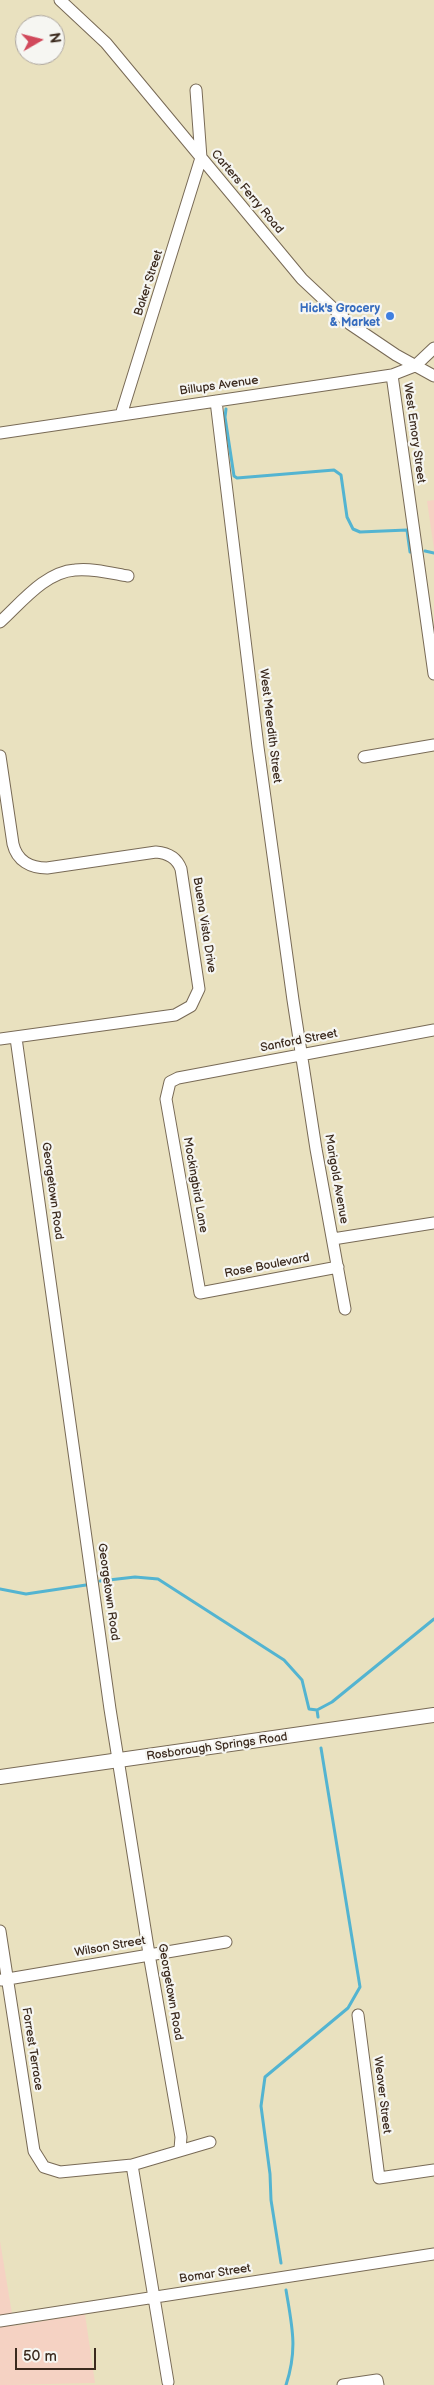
<!DOCTYPE html>
<html>
<head>
<meta charset="utf-8">
<style>
	body { margin:0 }
	#map { position:relative; width:434px; height:2385px; overflow:hidden; background:#e9e1bf; font-family:"Balsamiq Sans",sans-serif }
	canvas { display:block }
	.north { position:absolute; left:15px; top:15px; width:50px; height:50px; box-sizing:border-box; background:#f6f6f2; border:1px solid #aba49d; border-radius:50%; rotate:82deg; font-size:14px; font-weight:700; line-height:20px; text-align:center; color:#3b2a1e }
	.north::after { content:''; display:block; margin:auto; width:18px; height:22px; background:#d1495b; clip-path:polygon(50% 0,100% 100%,50% 72%,0 100%) }
	.scale { position:absolute; left:15px; top:2348px; width:81px; height:22px; box-sizing:border-box; border:2px solid #3b2a1e; border-top:0; padding-left:6px; font-size:15px; line-height:18px; white-space:nowrap; color:#3b2a1e; -webkit-text-stroke:4px #f6f6f2; paint-order:stroke }
</style>
</head>
<body>
<div id="map">
<canvas width="434" height="2385"></canvas>
<div class="north">N</div>
<div class="scale">50 m</div>
</div>
<script>
const c = document.querySelector('canvas').getContext('2d');
c.lineJoin = 'round';
function fill(path, color) { c.fillStyle = color; c.fill(path, 'evenodd'); }
function trace(path, color, width, dash) { c.strokeStyle = color; c.lineWidth = width; c.lineCap = dash ? 'butt' : 'round'; c.setLineDash(dash || []); c.stroke(path); }
function label(font, color, halo, rows, align = 'center') {
  c.font = font + ' "Balsamiq Sans",sans-serif'; c.lineWidth = 4.5; c.setLineDash([]); c.textBaseline = 'middle'; c.strokeStyle = halo; c.fillStyle = color; for (const [text, x, y, turn = 0] of rows) {
    c.save(); c.translate(x, y); c.rotate((+turn || 0) * Math.PI / 180); c.textAlign = isNaN(turn) ? turn : align; if (halo) c.strokeText(text, 0, 0); c.fillText(text, 0, 0); c.restore();
  }
}
const built = new Path2D(`
	M434 500V549L427 501Z
	M0 2241 14 2326 85 2314 95 2383 0 2385Z`);
const stream = new Path2D(`
	M226 409 225 417 234 476 237 478 334 470 341 475 347 517 353 529 360 532 407 530 410 552H411
	M425 551 434 553
	M100 1581 135 1577 158 1579 284 1660 302 1680 309 1709 317 1710
	M0 1589 26 1594 86 1585
	M318 1717 317 1710 332 1702 434 1619
	M281 2263 271 2200 270 2174 261 2106 265 2077 348 2008 360 1987 321 1748
	M286 2290C292 2326 298 2349 286 2385`);
const minor = new Path2D(`
	M60 0 106 43 302 279 350 324 396 355 434 376
	M392 375 434 674
	M216 401 258 747 293 1000 316 1149 345 1309
	M121 415 201 158 196 90
	M0 433 392 375 415 366 434 348
	M0 622C21 603 45 572 75 570 92 568 111 573 128 576
	M0 756 13 844C17 861 31 868 47 868L156 852C168 853 177 858 181 869L199 989 191 1006 175 1015 0 1039
	M364 757 434 745
	M16 1038 110 1709 149 1954 181 2137 180 2149
	M333 1239 434 1223
	M338 1267 200 1293 166 1099 170 1082 178 1078 434 1030
	M0 1931 34 2151 44 2167 60 2172 132 2165 210 2142
	M2 1980 226 1942
	M358 2015 379 2178 434 2170
	M132 2165 168 2382
	M0 2321 434 2254
	M343 2385 377 2380 378 2385`);
const tertiary = new Path2D(`
	M0 1777 434 1715`);
const markers = [
	[390,316,5,"#3f7fe0"]
];
const streetNames = [
	["Carters Ferry Road",247,192,50],
	["Baker Street",149,283,-72],
	["Billups Avenue",219,386,-8],
	["West Emory Street",414,433,82],
	["West Meredith Street",270,726,83],
	["Buena Vista Drive",204,925,81],
	["Sanford Street",299,1041,-11],
	["Marigold Avenue",336,1179,80],
	["Mockingbird Lane",195,1185,80],
	["Georgetown Road",52,1191,82],
	["Rose Boulevard",267,1266,-11],
	["Georgetown Road",108,1592,82],
	["Rosborough Springs Road",217,1747,-8],
	["Wilson Street",110,1947,-10],
	["Georgetown Road",170,1992,80],
	["Forrest Terrace",32,2049,81],
	["Weaver Street",382,2095,83],
	["Bomar Street",215,2274,-9]
];
const shopNames = [
	["Hick's Grocery",380,309],
	["& Market",380,323]
];
fill(built, '#f5d2c3');
trace(stream, '#53b4d1', 3);
trace(minor, '#786a56', 13);
trace(tertiary, '#786a56', 16);
trace(minor, '#fff', 11);
trace(tertiary, '#fff', 14);
for (const [x, y, r, color] of markers) { const dot = new Path2D(); dot.arc(x, y, r, 0, 2 * Math.PI); c.fillStyle = color; c.fill(dot); trace(dot, '#f6f6f2', 2); }
label('12px', '#3b2a1e', '#f6f6f2', streetNames);
label('bold 12px', '#366cbe', '#f6f6f2', shopNames, 'right');
</script>
</body>
</html>
